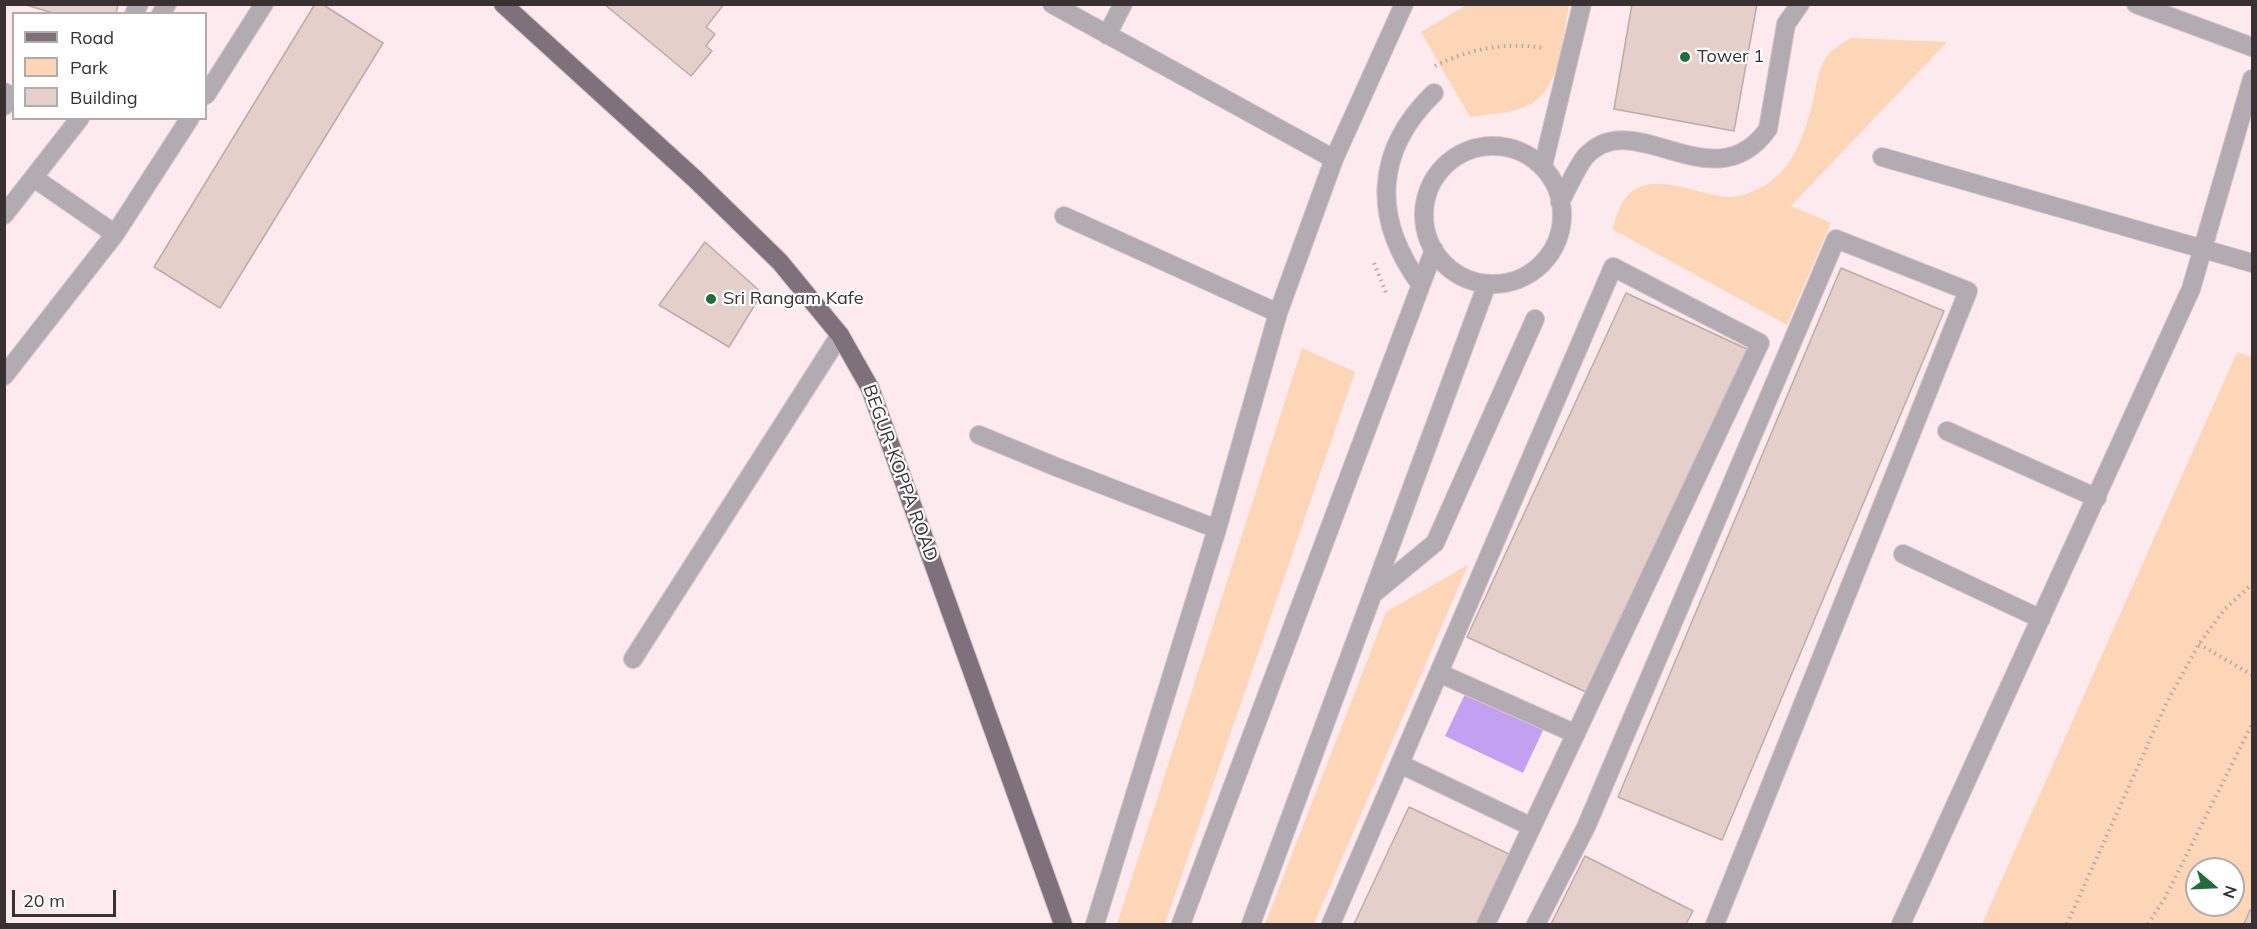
<!DOCTYPE html>
<html>
<head>
<meta charset="utf-8">
<style>
	body { margin:0 }
	#map { position:relative; width:2257px; height:929px; overflow:hidden; background:#fdeaee; font-family:Mulish,sans-serif }
	canvas { display:block }
	.frame { position:absolute; inset:0; border:6px solid #393032; pointer-events:none }
	.legend { position:absolute; left:12px; top:12px; width:195px; height:108px; box-sizing:border-box; background:#fff; border:2px solid #b0acad; margin:0; padding:8px 10px; list-style:none; font-size:18px; color:#393032 }
	.legend li { display:flex; align-items:center; gap:12px; height:30px }
	.legend b { width:30px; border:2px solid #b0acad }
	.north { position:absolute; left:2185px; top:857px; width:60px; height:60px; box-sizing:border-box; background:#fff; border:2px solid #b0acad; border-radius:50%; rotate:109deg; font-size:16px; font-weight:700; line-height:24px; text-align:center; color:#393032 }
	.north::after { content:''; display:block; margin:auto; width:21px; height:27px; background:#206e3e; clip-path:polygon(50% 0,100% 100%,50% 72%,0 100%) }
	.scale { position:absolute; left:12px; top:890px; width:104px; height:27px; box-sizing:border-box; border:3px solid #393032; border-top:0; padding-left:8px; font-size:18px; line-height:21px; white-space:nowrap; color:#393032; -webkit-text-stroke:4px #fff; paint-order:stroke }
</style>
</head>
<body>
<div id="map">
<canvas width="2257" height="929"></canvas>
<div class="frame"></div>
<ul class="legend">
<li><b style="height:8px;background:#7f717c"></b>Road</li>
<li><b style="height:16px;background:#fcd6b6"></b>Park</li>
<li><b style="height:16px;background:#e5cfca"></b>Building</li>
</ul>
<div class="north">N</div>
<div class="scale">20 m</div>
</div>
<script>
const c = document.querySelector('canvas').getContext('2d');
c.lineJoin = 'round';
function fill(path, color) { c.fillStyle = color; c.fill(path, 'evenodd'); }
function trace(path, color, width, dash) { c.strokeStyle = color; c.lineWidth = width; c.lineCap = dash ? 'butt' : 'round'; c.setLineDash(dash || []); c.stroke(path); }
function label(font, color, halo, rows, align = 'center') {
  c.font = font + ' Mulish,sans-serif'; c.lineWidth = 4.5; c.setLineDash([]); c.textBaseline = 'middle'; c.strokeStyle = halo; c.fillStyle = color; for (const [text, x, y, turn = 0] of rows) {
    c.save(); c.translate(x, y); c.rotate((+turn || 0) * Math.PI / 180); c.textAlign = isNaN(turn) ? turn : align; if (halo) c.strokeText(text, 0, 0); c.fillText(text, 0, 0); c.restore();
  }
}
const green = new Path2D(`
	M1468 4 1569 5C1562 38 1562 92 1525 107 1508 114 1488 114 1470 117L1421 32Z
	M1851 38 1947 42 1791 206 1831 223 1787 325 1612 229C1615 221 1618 211 1622 203 1644 164 1697 196 1729 197 1742 197 1757 190 1767 184 1794 167 1806 130 1813 101 1816 88 1817 73 1824 61 1830 50 1841 44 1851 38Z
	M1302 348 1355 372 1165 924H1117Z
	M2237 352 2252 357V906L2244 924H1982ZM2197 869H2233V905H2197Z
	M1468 565 1314 924H1265L1386 612Z`);
const water = new Path2D(`
	M1467 690 1545 726 1523 773 1445 736Z`);
const building = new Path2D(`
	M23 4H118L116 14H56Z
	M315 4H322L383 43 220 308 154 267Z
	M604 4H724L706 27 715 34 706 46 712 51 691 76Z
	M1632 4H1757L1734 131 1614 109Z
	M705 242 762 293 729 347 659 305Z
	M1841 268 1944 311 1722 840 1618 797Z
	M1626 293 1747 349 1588 693 1467 637Z
	M1409 807 1509 854 1476 924H1354Z
	M1585 856 1693 911 1686 924H1551Z
	M2250 910 2252 911V924H2244Z`);
const path = new Path2D(`
	M1435 66C1471 48 1505 42 1544 48
	M1374 263 1387 295
	M2199 644 2252 675
	M2067 924 2166 704 2199 644 2224 610 2252 584
	M2148 924 2166 896 2252 724`);
const minor = new Path2D(`
	M1052 4 1334 159
	M2136 4 2252 47
	M134 14 139 4
	M161 14 167 4
	M1107 35 1123 4
	M4 92 12 97 4 106
	M206 95 264 4
	M1424 215a69 69 0 1 1 138 0a69 69 0 1 1-138 0Z
	M1882 157 2252 263
	M1543 166 1582 4
	M34 178 115 234
	M1560 202C1568 188 1575 170 1585 157 1633 102 1713 206 1768 129L1786 24 1800 4
	M4 215 80 118
	M1064 216 1278 313
	M1421 285C1372 219 1374 151 1434 93
	M4 376 115 234 190 118
	M1947 431 2097 498
	M979 435 1054 466 1217 529
	M1903 554 2041 619
	M1373 594 1435 543 1535 319
	M633 659 840 335
	M1439 673 1576 734
	M1400 764 1532 827
	M1095 924 1217 529 1278 313 1334 159 1404 4
	M1181 924 1434 250
	M1251 924 1487 284
	M1331 924 1613 267 1760 343 1486 924
	M1536 924 1586 827 1836 239 1968 291 1715 924
	M1901 924 2191 289 2252 79`);
const major = new Path2D(`
	M503 4 695 179 780 262 840 335 870 388 1063 924`);
const markers = [
	[1685,57,6,"#206e3e"],
	[711,299,6,"#206e3e"]
];
const poiNames = [
	["Tower 1",1697,57],
	["Sri Rangam Kafe",723,299]
];
const streetNames = [
	["BEGUR-KOPPA ROAD",900,473,70]
];
fill(green, '#fcd6b6');
fill(water, '#c2a1f0');
fill(building, '#e5cfca');
trace(building, '#c0aaa5', 1.5);
trace(minor, '#d6c5c8', 20);
trace(major, '#d6c5c8', 20);
trace(path, '#b6a7aa', 4, [1.5, 4.5]);
trace(minor, '#b2abb1', 18);
trace(major, '#7f717c', 18);
for (const [x, y, r, color] of markers) { const dot = new Path2D(); dot.arc(x, y, r, 0, 2 * Math.PI); c.fillStyle = color; c.fill(dot); trace(dot, '#fff', 2); }
label('18px', '#393032', '#fff', poiNames, 'left');
label('18px', '#393032', '#fff', streetNames);
</script>
</body>
</html>
